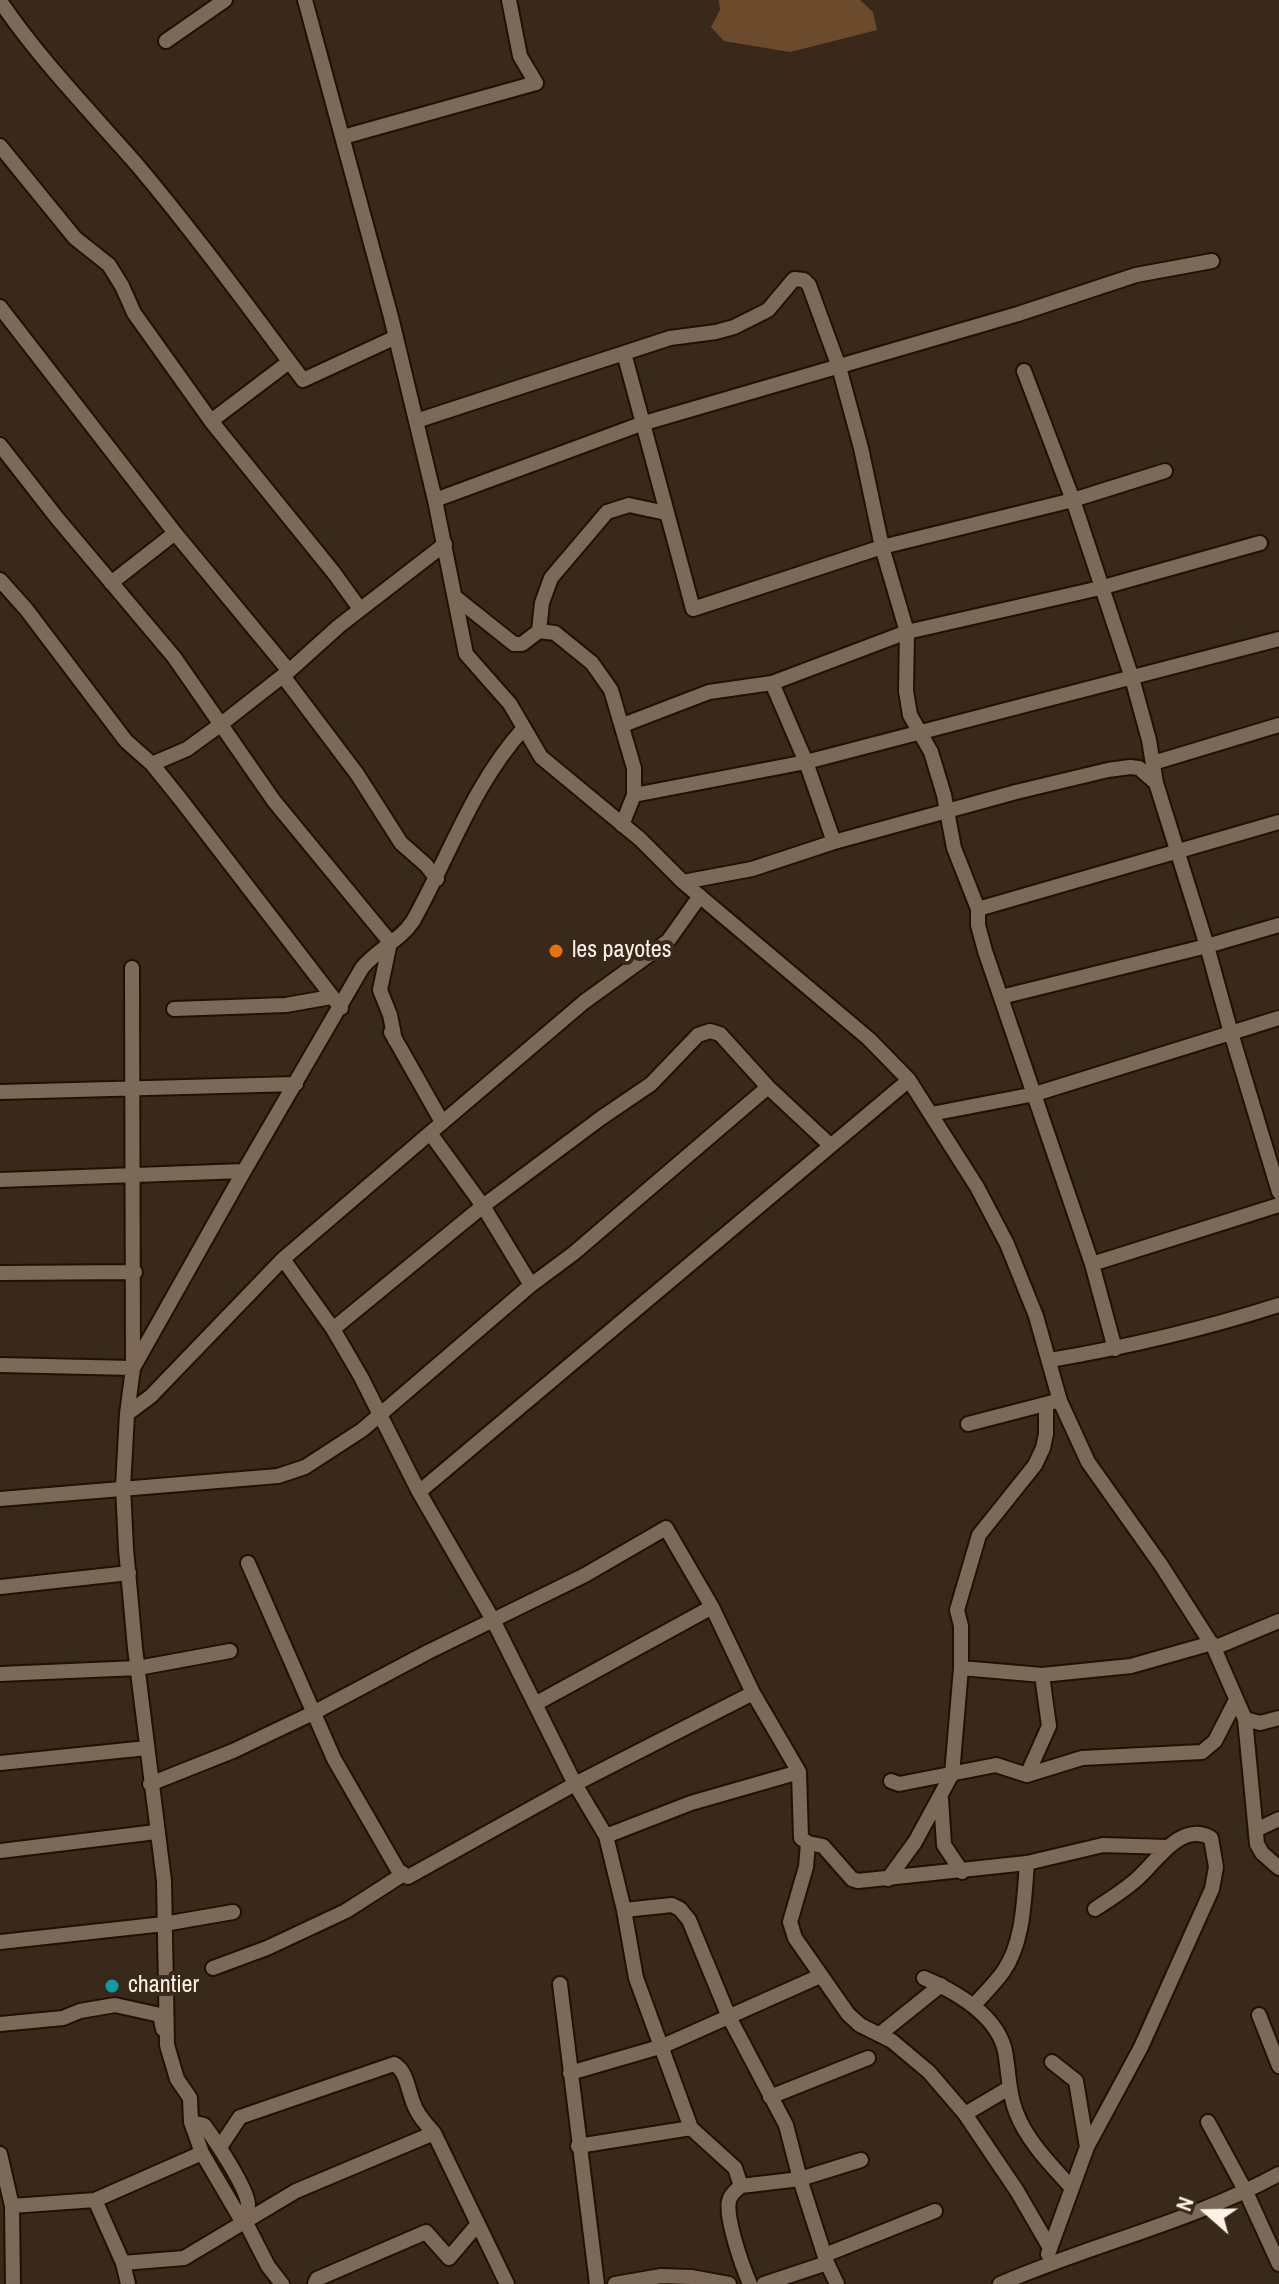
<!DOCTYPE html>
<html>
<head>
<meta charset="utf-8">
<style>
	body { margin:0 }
	#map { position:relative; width:1279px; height:2284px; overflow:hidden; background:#39291a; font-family:"Archivo Narrow",sans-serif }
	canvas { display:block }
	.north { position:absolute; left:1167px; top:2172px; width:80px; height:80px; -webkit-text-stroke:6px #39291a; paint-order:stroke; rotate:290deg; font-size:22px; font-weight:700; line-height:32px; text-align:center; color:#fdf1e8 }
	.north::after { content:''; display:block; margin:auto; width:28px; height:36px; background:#fdf1e8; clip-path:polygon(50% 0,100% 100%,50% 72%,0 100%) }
</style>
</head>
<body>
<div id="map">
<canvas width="1279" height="2284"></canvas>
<div class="north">N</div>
</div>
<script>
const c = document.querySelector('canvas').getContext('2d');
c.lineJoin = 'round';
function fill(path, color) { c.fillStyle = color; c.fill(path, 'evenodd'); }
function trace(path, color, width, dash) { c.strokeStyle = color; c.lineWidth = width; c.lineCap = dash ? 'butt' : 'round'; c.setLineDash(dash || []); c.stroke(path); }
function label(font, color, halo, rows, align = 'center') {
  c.font = font + ' "Archivo Narrow",sans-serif'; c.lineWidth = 8; c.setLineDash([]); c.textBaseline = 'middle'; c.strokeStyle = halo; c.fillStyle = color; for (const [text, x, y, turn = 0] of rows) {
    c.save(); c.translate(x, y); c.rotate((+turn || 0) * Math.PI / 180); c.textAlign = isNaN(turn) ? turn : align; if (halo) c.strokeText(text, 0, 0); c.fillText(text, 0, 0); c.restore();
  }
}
const forest = new Path2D(`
	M719 0H860L873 12 877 30 790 52 724 41 711 27 720 10Z`);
const minor = new Path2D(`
	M305 0 391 317 435 500 466 654 510 704 541 757 640 839 683 882 869 1039 909 1080 977 1187 1007 1244 1036 1316 1060 1401 1088 1462 1161 1565 1214 1648 1245 1719 1257 1844 1262 1853 1279 1868
	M0 1C40 60 91 112 138 166 196 235 249 308 303 380L396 337
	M166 41 225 0
	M343 137 536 83 520 56 509 0
	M0 146 75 238 109 265 122 286 134 313 211 421 334 573 360 609
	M0 307 175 533 289 671
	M624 353 693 609 882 547 1073 500 1165 471
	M1024 371 1073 500 1132 678 1149 740 1156 783 1207 946 1231 1033 1279 1192
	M211 421 289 362
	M416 421 670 338 716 332 734 327 768 310 794 279 804 280 809 285 839 367 861 448 882 547 907 632 906 691 910 715 931 752 944 795 954 848 978 909V925L985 951 1092 1264 1115 1349
	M0 445 57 518 174 657 274 801 390 942 380 990 390 1015 395 1040
	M435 500 641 424 1018 314 1136 275 1212 261
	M0 580 26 609 126 741 152 764 181 800 341 1008
	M111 583 175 533
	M455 597 514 644H522L539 631 555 633 592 663 611 690 634 768V795L622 825
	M539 631 542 603 551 578 607 512 629 505 666 513
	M283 676 357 774 401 843 426 865 437 879
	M772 683 806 762 834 842
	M623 725 709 692 772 683 907 632 1100 588 1260 543
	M1153 763 1279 725
	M152 764 187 749 220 725 289 671 339 626 445 544
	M634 795 806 762 1279 639
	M683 882 752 869 834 842 1016 792 1108 770 1130 767 1139 768 1156 783
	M700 896 668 941 584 1002 430 1133 483 1206 601 1118 651 1084 698 1035 710 1031 720 1034 768 1087 830 1145
	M978 909 1279 822
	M1001 997 1207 946 1279 925
	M174 1009 286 1005 331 997
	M391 1032 442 1122
	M0 1092 296 1084
	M931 1114 1035 1094 1279 1018
	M0 1180 244 1171
	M283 1259 333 1329 361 1377 419 1492 493 1620 575 1784 606 1836 624 1910 636 1978 691 2128 735 2168 741 2186 800 2179 827 2263 837 2284
	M1092 1264 1279 1205
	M0 1273 135 1272
	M333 1329 483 1206 531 1285 574 1253 768 1087
	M1050 1360C1128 1347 1204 1329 1279 1305
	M0 1365 133 1368 132 968
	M127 1414 133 1368 244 1171 362 968C377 949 400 941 413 921 449 857 473 784 524 728
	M968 1424 1053 1402
	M419 1492 909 1080
	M0 1499 278 1476 305 1467 362 1430 531 1285
	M248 1563 334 1759 398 1870 408 1877 575 1784 753 1693
	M0 1587 129 1573
	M1214 1648 1279 1621
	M961 1668V1626L957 1610 979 1535 1035 1465 1043 1448 1046 1434V1404
	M0 1674 138 1668 230 1651
	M535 1704 712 1607
	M1245 1719 1260 1723 1279 1718
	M0 1763 147 1748
	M1027 1775 1049 1726 1042 1675
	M891 1781 899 1784 996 1765 1027 1775 1082 1758 1202 1752 1215 1741 1236 1700
	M150 1784 233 1751 315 1712 428 1652 585 1575 666 1528 712 1607 753 1693 799 1772
	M941 1799 944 1845 962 1872
	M1256 1830 1279 1819
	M606 1836 691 1803 799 1772 801 1838 808 1843 806 1867 790 1922 795 1938 848 2014 860 2025 892 2041 929 2072 965 2114 1017 2191 1050 2248
	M808 1843 823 1846 852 1879 858 1881 1027 1863 1103 1845 1167 1847
	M0 1851 156 1832
	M888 1879 915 1842 952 1774 961 1668 1042 1675 1131 1666 1212 1643
	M624 1910 672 1905 680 1909 689 1920 729 2017 786 2125 800 2179 861 2160
	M0 1942 164 1924 233 1912
	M213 1968 267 1948 346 1911 402 1875
	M924 1978C954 1991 997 2015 1005 2051 1009 2072 1008 2092 1016 2112 1027 2141 1051 2165 1071 2187
	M560 1984 597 2284
	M974 2005C984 1994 995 1983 1003 1972 1024 1942 1024 1898 1027 1863
	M1259 2015 1279 2066
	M0 2024 63 2018 80 2011 115 2005 160 2015 163 2029
	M880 2034 941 1985
	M570 2073 663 2046 820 1976
	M770 2097 868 2058
	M965 2114 1009 2088
	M191 2122 204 2125C215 2140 247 2188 248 2204 248 2210 245 2217 243 2223
	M1208 2122 1246 2192 1279 2264
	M578 2146 691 2128
	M220 2147 240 2117 394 2064C409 2072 408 2097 417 2111 421 2119 428 2126 434 2133L507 2284
	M1087 2147 1141 2047 1212 1889 1216 1867 1211 1838C1181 1821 1157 1861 1138 1878 1125 1890 1110 1899 1095 1909
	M0 2154 12 2206 13 2284
	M741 2186C736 2190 730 2195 729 2201 725 2218 743 2268 750 2284
	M95 2200 202 2153
	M12 2206 95 2200 123 2263 128 2284
	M1048 2254 1087 2147 1076 2081 1052 2062
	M825 2255 935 2211
	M123 2263 184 2258 296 2191 434 2133
	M282 2284 268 2266 245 2221 243 2223 202 2153 191 2122 190 2098 177 2079 167 2045 164 1881 135 1648 126 1549 123 1487 127 1414 151 1396 283 1259 430 1133
	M315 2284 317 2279 426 2232 449 2258 477 2225
	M615 2284 661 2276 691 2277 729 2284
	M764 2284 827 2263
	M1000 2284C1092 2244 1191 2222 1279 2174`);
const markers = [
	[556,951,8,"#e8710a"],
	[112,1986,8,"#0f9aa8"]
];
const poiNames = [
	["les payotes",572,951],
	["chantier",128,1986]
];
fill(forest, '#6c4b2c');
trace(minor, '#201104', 18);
trace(minor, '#7d6958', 14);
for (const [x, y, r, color] of markers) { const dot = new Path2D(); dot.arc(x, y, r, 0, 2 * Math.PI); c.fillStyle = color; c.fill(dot); trace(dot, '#39291a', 3); }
label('24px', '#fdf1e8', '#39291a', poiNames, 'left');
</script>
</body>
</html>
